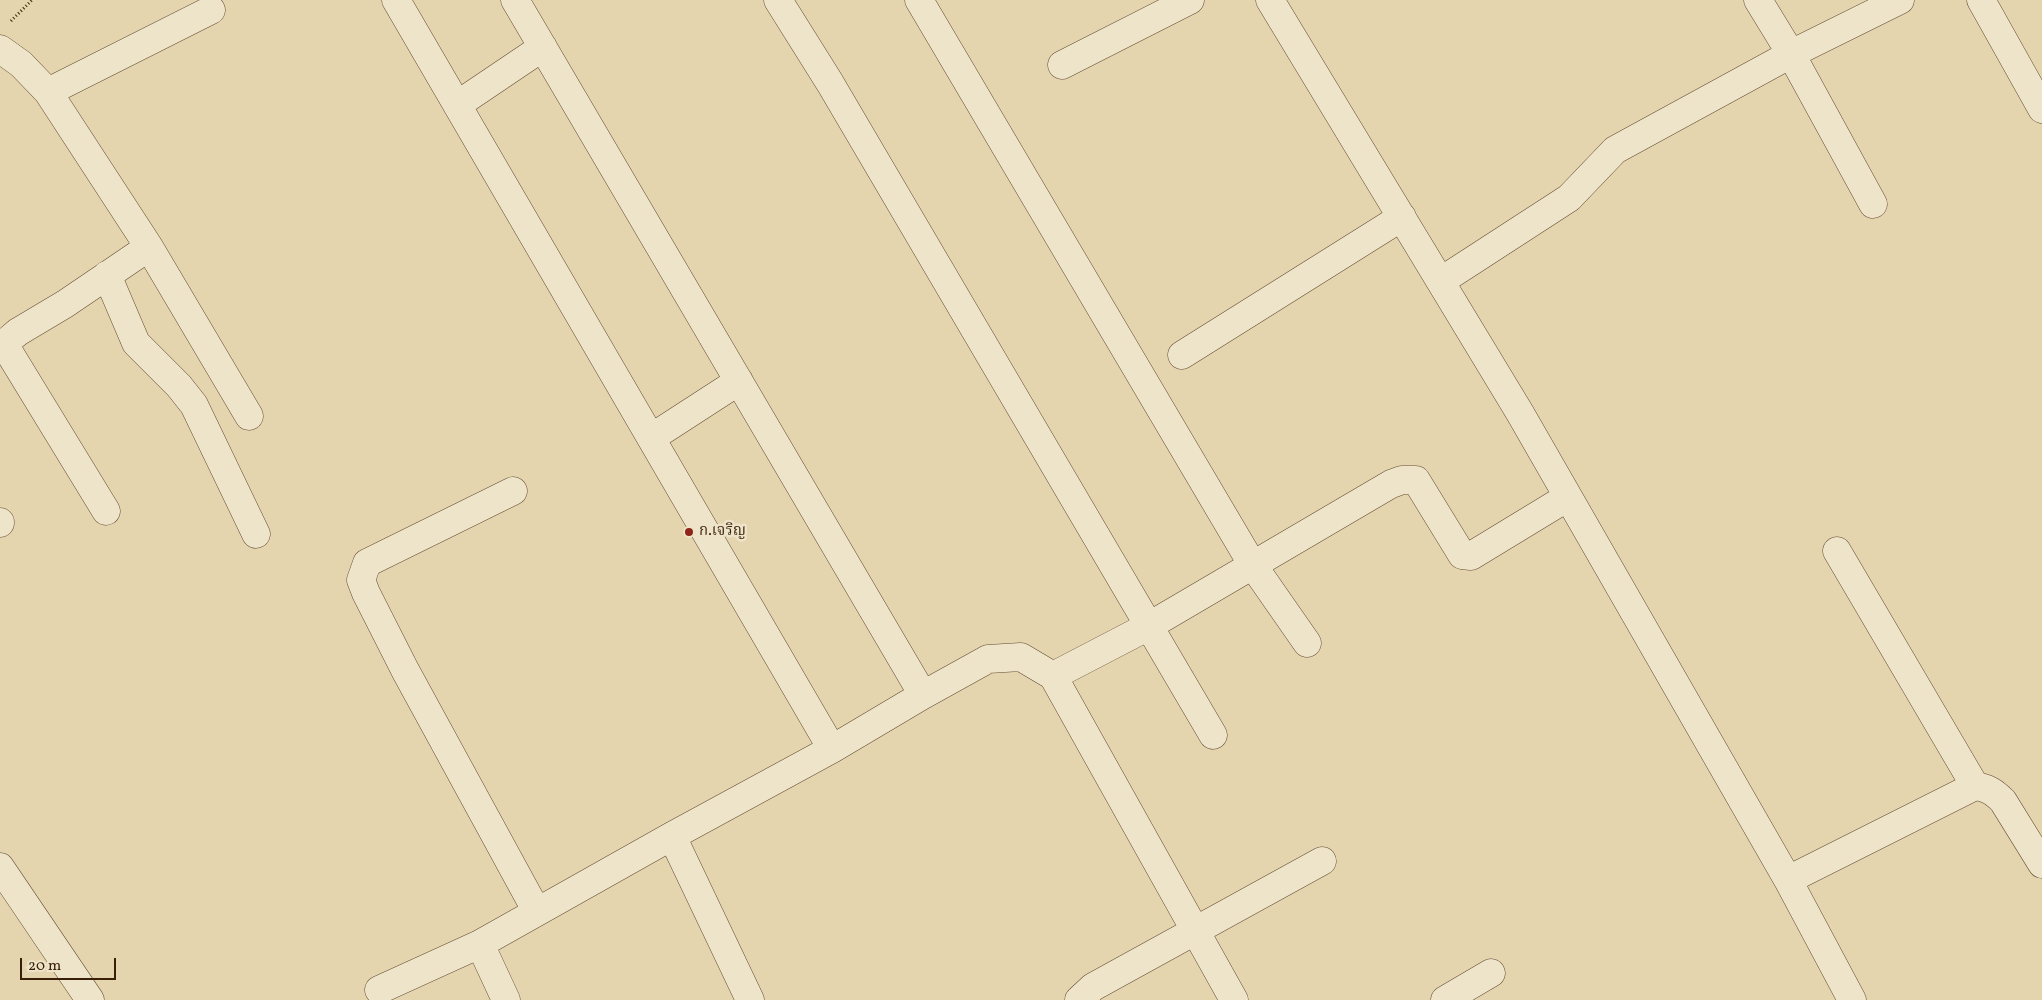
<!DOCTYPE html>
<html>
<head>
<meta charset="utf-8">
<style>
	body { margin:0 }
	#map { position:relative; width:2042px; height:1000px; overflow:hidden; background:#e4d5ae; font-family:Vollkorn,serif }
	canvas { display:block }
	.scale { position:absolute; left:20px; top:958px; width:96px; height:22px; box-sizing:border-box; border:2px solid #3a1f08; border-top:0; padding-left:6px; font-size:15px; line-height:18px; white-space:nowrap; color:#3a1f08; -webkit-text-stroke:4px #ede4ca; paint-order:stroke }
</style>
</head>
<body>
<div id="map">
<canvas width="2042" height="1000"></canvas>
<div class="scale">20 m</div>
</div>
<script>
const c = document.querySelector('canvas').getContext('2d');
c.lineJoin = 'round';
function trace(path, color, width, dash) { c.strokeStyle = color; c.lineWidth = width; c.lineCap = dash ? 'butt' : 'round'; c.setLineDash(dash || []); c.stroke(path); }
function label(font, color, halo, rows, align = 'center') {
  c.font = font + ' Vollkorn,"Noto Serif Thai",serif'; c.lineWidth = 5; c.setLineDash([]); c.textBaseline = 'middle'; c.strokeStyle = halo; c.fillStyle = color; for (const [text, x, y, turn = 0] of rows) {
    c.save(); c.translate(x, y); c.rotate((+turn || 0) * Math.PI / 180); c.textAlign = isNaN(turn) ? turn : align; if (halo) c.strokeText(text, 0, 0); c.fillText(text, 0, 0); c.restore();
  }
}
const path = new Path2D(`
	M11 21 32 0`);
const street = new Path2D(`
	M396 0 832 749
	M515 0 923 695
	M778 0 830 83 1213 735
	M919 0 1252 564 1307 643
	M1270 0 1520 413 1788 880 1852 1000
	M1758 0 1791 54 1873 204
	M1981 0 2042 109
	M0 49 21 64 48 92 149 247 65 304 18 332 0 347
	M1062 65 1190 0
	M48 92 211 10
	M457 105 543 47
	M149 247 249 416
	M107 275 136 343 179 386 194 405 256 534
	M1441 281 1569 198 1615 150 1791 54 1900 0
	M4 344 106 511
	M1182 355 1402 217
	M651 438 739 381
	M513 491 367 563 361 580 366 593 405 670 537 912
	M0 522V523
	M1837 551 1975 786
	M1053 676 1149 626 1391 484 1402 480H1416L1462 555 1471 556 1568 497
	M672 836 750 1000
	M0 867 90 1000
	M1788 880 1975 786C1988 788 1994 792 2003 801L2042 864
	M480 944 506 1000
	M379 990 480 944 672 836 832 749 923 695 988 659 1021 657 1053 676 1234 1000
	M1079 1000 1093 987 1322 861
	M1445 1000 1491 973`);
const markers = [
	[689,532,5,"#8f2418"]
];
const poiNames = [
	["ก.เจริญ",699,532]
];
trace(street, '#644c32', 29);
trace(path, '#3a1f08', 3, [1, 2.5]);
trace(street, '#ede4ca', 28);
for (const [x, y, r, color] of markers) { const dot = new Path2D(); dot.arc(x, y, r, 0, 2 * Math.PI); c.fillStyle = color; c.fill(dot); trace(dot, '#ede4ca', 2); }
label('15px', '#3a1f08', '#ede4ca', poiNames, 'left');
</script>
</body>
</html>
